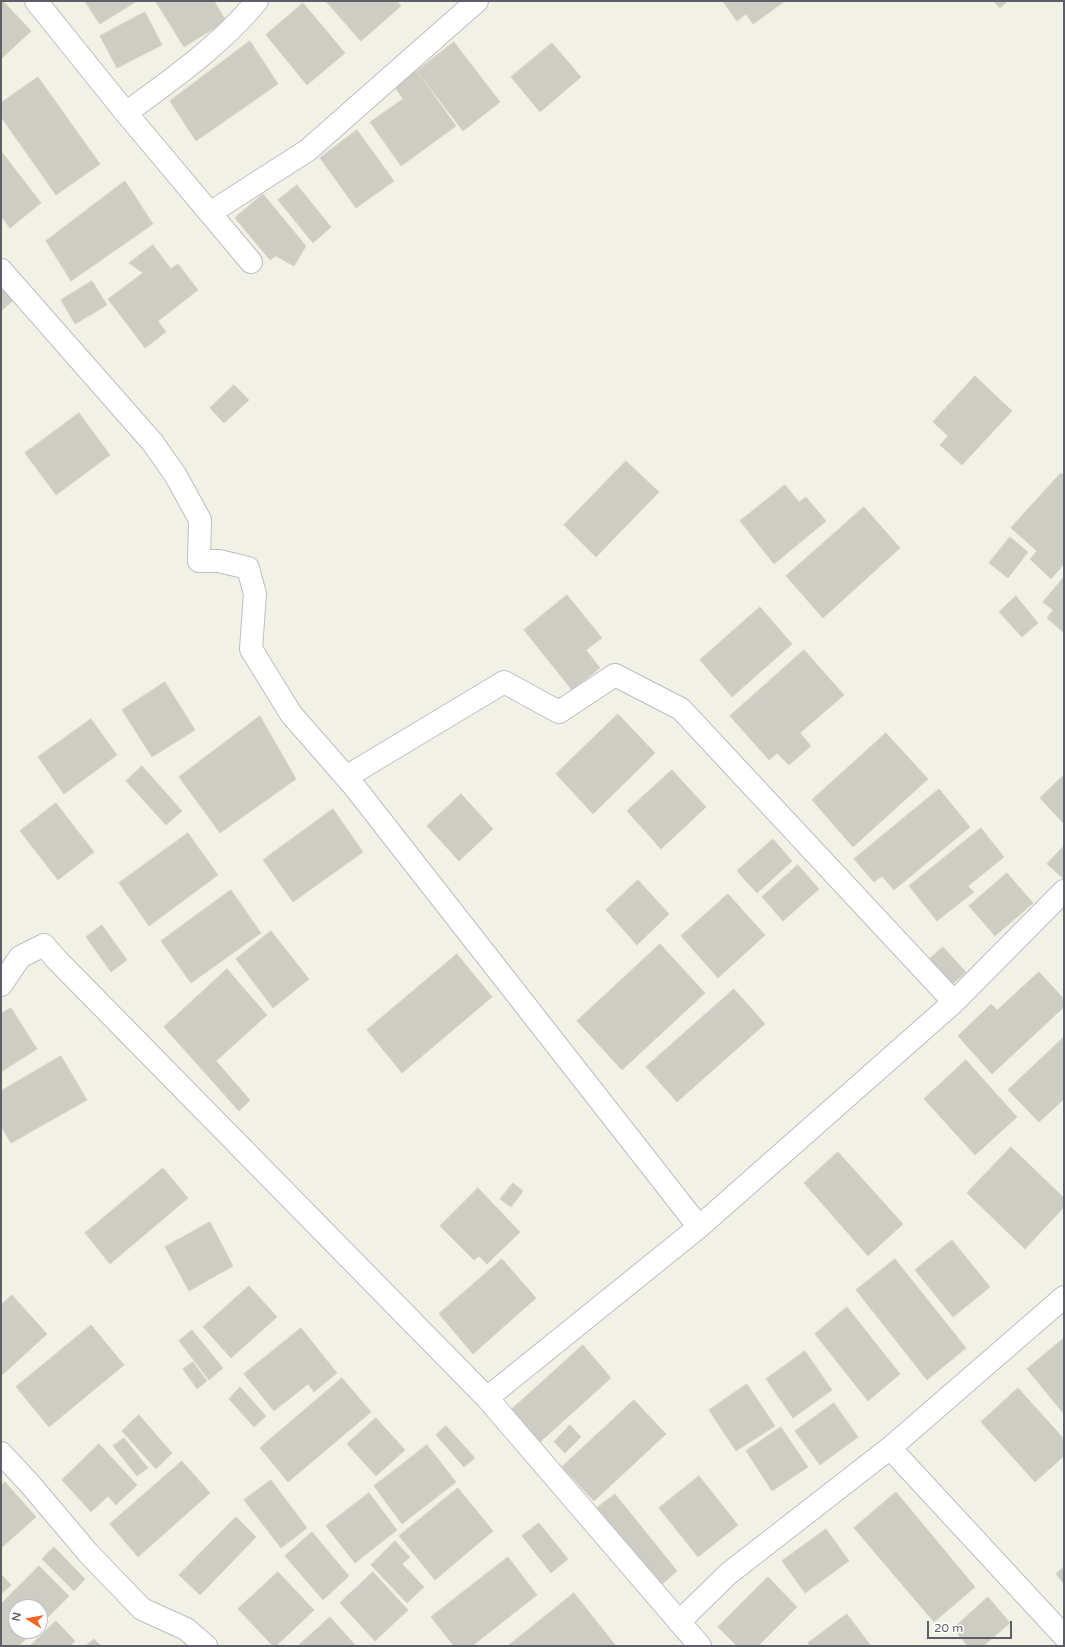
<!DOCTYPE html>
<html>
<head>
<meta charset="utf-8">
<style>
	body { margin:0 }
	#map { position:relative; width:1065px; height:1647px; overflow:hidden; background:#f1f1e6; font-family:"Varela Round",sans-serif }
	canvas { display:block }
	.frame { position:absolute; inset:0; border:2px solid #5d5f67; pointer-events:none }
	.north { position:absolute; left:8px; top:1599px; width:40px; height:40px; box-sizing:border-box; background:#fff; border:1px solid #bebfc2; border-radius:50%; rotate:281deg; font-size:11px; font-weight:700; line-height:16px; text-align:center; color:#5d5f67 }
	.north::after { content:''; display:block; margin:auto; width:14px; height:18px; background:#f76425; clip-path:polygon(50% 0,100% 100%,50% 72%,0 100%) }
	.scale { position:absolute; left:927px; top:1621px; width:85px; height:18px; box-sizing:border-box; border:2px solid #5d5f67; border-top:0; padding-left:5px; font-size:12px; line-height:14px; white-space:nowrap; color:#5d5f67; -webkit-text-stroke:3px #fff; paint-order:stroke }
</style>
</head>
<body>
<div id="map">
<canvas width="1065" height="1647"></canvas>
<div class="frame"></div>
<div class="north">N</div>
<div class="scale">20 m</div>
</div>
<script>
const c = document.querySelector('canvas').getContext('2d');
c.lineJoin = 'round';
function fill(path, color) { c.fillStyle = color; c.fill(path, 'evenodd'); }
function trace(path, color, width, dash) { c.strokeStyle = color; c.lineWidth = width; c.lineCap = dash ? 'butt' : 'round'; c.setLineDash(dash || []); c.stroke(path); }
const building = new Path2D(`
	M1 1H3L31 31 1 59Z
	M85 1H137L100 24Z
	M158 1H214L226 21 184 47 156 2Z
	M326 1H397L401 6 361 41Z
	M723 1H785L753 24 746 14 737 21Z
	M994 1H1008L1000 8Z
	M303 3 345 53 307 85 266 35Z
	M145 12 162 45 117 68 100 36Z
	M250 41 278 84 196 141 170 101Z
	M454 42 500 102 463 131 417 71Z
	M552 43 581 77 540 112 511 77Z
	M413 66 456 126 401 166 370 122 403 99 391 81Z
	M38 77 100 164 56 195 1 117V103Z
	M357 130 394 181 356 208 320 158Z
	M1 151 41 203 10 228 1 216Z
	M125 181 153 224 71 281 46 241Z
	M297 185 331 227 313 243 278 200Z
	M263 194 306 246 294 266 276 256 270 260 235 218Z
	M153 245 171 269 178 264 198 290 158 321 166 332 145 348 108 299 143 273 129 263Z
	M1 279 17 297 1 311Z
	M92 281 107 305 75 324 61 300Z
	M975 376 1012 411 962 465 940 445 948 436 933 422Z
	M234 385 249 400 224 423 210 408Z
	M79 413 110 455 56 495 25 453Z
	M626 461 659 492 596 557 564 525Z
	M1061 473 1064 476V564L1051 579 1030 559 1037 551 1011 528Z
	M785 485 799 502 806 497 826 521 774 564 740 521Z
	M864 507 900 548 823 618 786 576Z
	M1010 537 1028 552 1008 578 989 563Z
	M1064 577V633L1047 618 1053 610 1043 602Z
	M567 595 602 638 586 650 600 668 572 690 524 630Z
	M1016 596 1038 623 1022 637 999 612Z
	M760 607 792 644 732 697 700 660Z
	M804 650 844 695 800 733 811 746 789 765 777 753 769 760 730 716Z
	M165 682 195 730 152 757 122 710Z
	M618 714 655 753 593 814 556 774Z
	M260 716 296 779 220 833 179 777Z
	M91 719 117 755 64 794 38 757Z
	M886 733 928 779 853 847 812 800Z
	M142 766 182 811 166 825 126 781Z
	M672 770 706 807 661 849 627 811Z
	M1064 775V824L1040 798Z
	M939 789 970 827 894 890 882 876 874 882 854 859Z
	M461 794 493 829 459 861 427 826Z
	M56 803 94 852 58 880 20 831Z
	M333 809 363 852 293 902 263 860Z
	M981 828 1004 857 968 886 974 892 937 921 909 886Z
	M188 833 218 875 149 926 119 883Z
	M773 839 792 861 757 893 737 871Z
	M1064 846V879L1047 864Z
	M798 865 819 889 783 921 762 897Z
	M1007 873 1033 903 995 936 969 906Z
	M638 880 669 914 637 945 606 910Z
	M231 890 261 933 191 983 161 941Z
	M728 894 765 935 718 978 681 936Z
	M102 925 127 960 111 972 86 937Z
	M271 931 309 979 273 1008 236 959Z
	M660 944 705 993 622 1070 577 1021Z
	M943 947 966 972 948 988 925 963Z
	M457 954 492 997 402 1073 367 1030Z
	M227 969 267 1015 216 1061 250 1100 239 1111 164 1027Z
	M1039 972 1064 999V1007L992 1074 958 1036 991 1004 997 1010Z
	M734 989 765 1024 677 1102 646 1067Z
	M11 1008 37 1049 1 1072V1014Z
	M1064 1037V1099L1039 1122 1008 1090Z
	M61 1056 87 1100 11 1143 1 1126V1091Z
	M966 1060 1017 1117 975 1155 924 1099Z
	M1011 1147 1064 1198V1207L1025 1249 967 1193Z
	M838 1152 903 1224 868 1256 804 1183Z
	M163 1168 188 1198 110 1264 85 1233Z
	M513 1183 523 1191 511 1207 500 1199Z
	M478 1188 520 1232 487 1264 479 1256 474 1260 440 1226Z
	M210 1222 233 1266 189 1291 165 1247Z
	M952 1240 990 1287 953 1317 915 1270Z
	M502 1259 536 1298 473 1354 439 1314Z
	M895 1259 966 1348 927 1380 856 1290Z
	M249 1286 277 1317 231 1358 203 1327Z
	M12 1295 47 1334 1 1376V1305Z
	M847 1307 900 1374 868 1401 815 1334Z
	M91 1325 124 1365 49 1427 16 1387Z
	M301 1328 337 1373 314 1392 308 1384 274 1411 244 1374Z
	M192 1330 223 1368 209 1380 179 1341Z
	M1064 1338V1414L1027 1369Z
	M583 1345 611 1378 540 1442 511 1410Z
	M805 1351 832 1390 793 1418 766 1379Z
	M193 1362 207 1381 197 1389 183 1369Z
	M342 1378 371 1412 288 1482 260 1448Z
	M747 1384 775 1426 736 1451 709 1410Z
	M240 1387 266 1416 254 1427 229 1399Z
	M1018 1388 1064 1439V1456L1035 1482 981 1422Z
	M634 1400 666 1434 594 1501 562 1467Z
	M834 1403 858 1437 820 1465 795 1431Z
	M139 1415 172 1453 156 1469 122 1431Z
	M376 1418 405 1450 376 1476 347 1444Z
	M570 1425 581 1437 565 1453 554 1442Z
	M446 1426 475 1458 464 1467 436 1435Z
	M781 1427 808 1467 772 1491 746 1451Z
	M124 1438 148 1468 137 1476 113 1446Z
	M99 1444 137 1485 116 1505 108 1496 91 1512 62 1480Z
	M427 1445 456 1482 402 1524 374 1486Z
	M182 1461 210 1493 138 1557 110 1524Z
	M699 1476 738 1525 698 1557 659 1508Z
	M271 1480 307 1528 281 1548 244 1500Z
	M5 1482 36 1517 1 1548V1486Z
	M458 1488 493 1531 435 1580 399 1536Z
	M896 1492 975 1587 934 1622 854 1528Z
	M369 1493 397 1530 355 1563 326 1526Z
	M615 1494 677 1571 660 1586 597 1508Z
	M236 1517 256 1537 200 1595 179 1575Z
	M539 1523 568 1559 551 1573 522 1536Z
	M826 1529 849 1561 805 1593 782 1561Z
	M312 1532 349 1576 323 1600 285 1556Z
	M395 1541 410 1557 402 1564 424 1587 407 1603 371 1565Z
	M54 1547 85 1579 74 1591 42 1559Z
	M508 1557 537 1595 472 1646H454L431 1617Z
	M39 1566 69 1596 40 1625V1607H16V1631H34L19 1646H2L1 1645V1604Z
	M1064 1567V1584L1056 1574Z
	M278 1572 314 1610 276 1646H273L238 1609Z
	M373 1572 408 1610 375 1641 340 1603Z
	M1 1574 11 1585 1 1594Z
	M768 1577 797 1607 758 1646H737L718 1627Z
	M574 1593 616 1646H508Z
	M988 1597 1010 1623 983 1646H968L953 1629Z
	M847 1614 871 1646H810L808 1643Z
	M330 1617 356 1646H298Z
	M56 1621 75 1641 70 1646H30Z
	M94 1639 101 1646H86Z`);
const minor = new Path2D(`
	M36 1 126 113 251 262
	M126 113C172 79 220 46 257 1
	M210 213 308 150 477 1
	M1 270 153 443 176 476 200 520 199 561H219L248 568 255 594 251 649 291 714 353 785 699 1227
	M346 777 504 682 559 712 615 675 681 709 954 1002
	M1 985 20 957 44 945 57 960 487 1398 700 1646
	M487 1398 699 1227 954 1002 1064 891
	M890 1448 1064 1636
	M1 1453 29 1483 89 1554 142 1609 186 1629 206 1646
	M679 1622 728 1574 890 1448 1064 1297`);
fill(building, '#cecdc4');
trace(building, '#d6d4c3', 1);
trace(minor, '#bdbec5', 24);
trace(minor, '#fff', 22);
</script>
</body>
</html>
